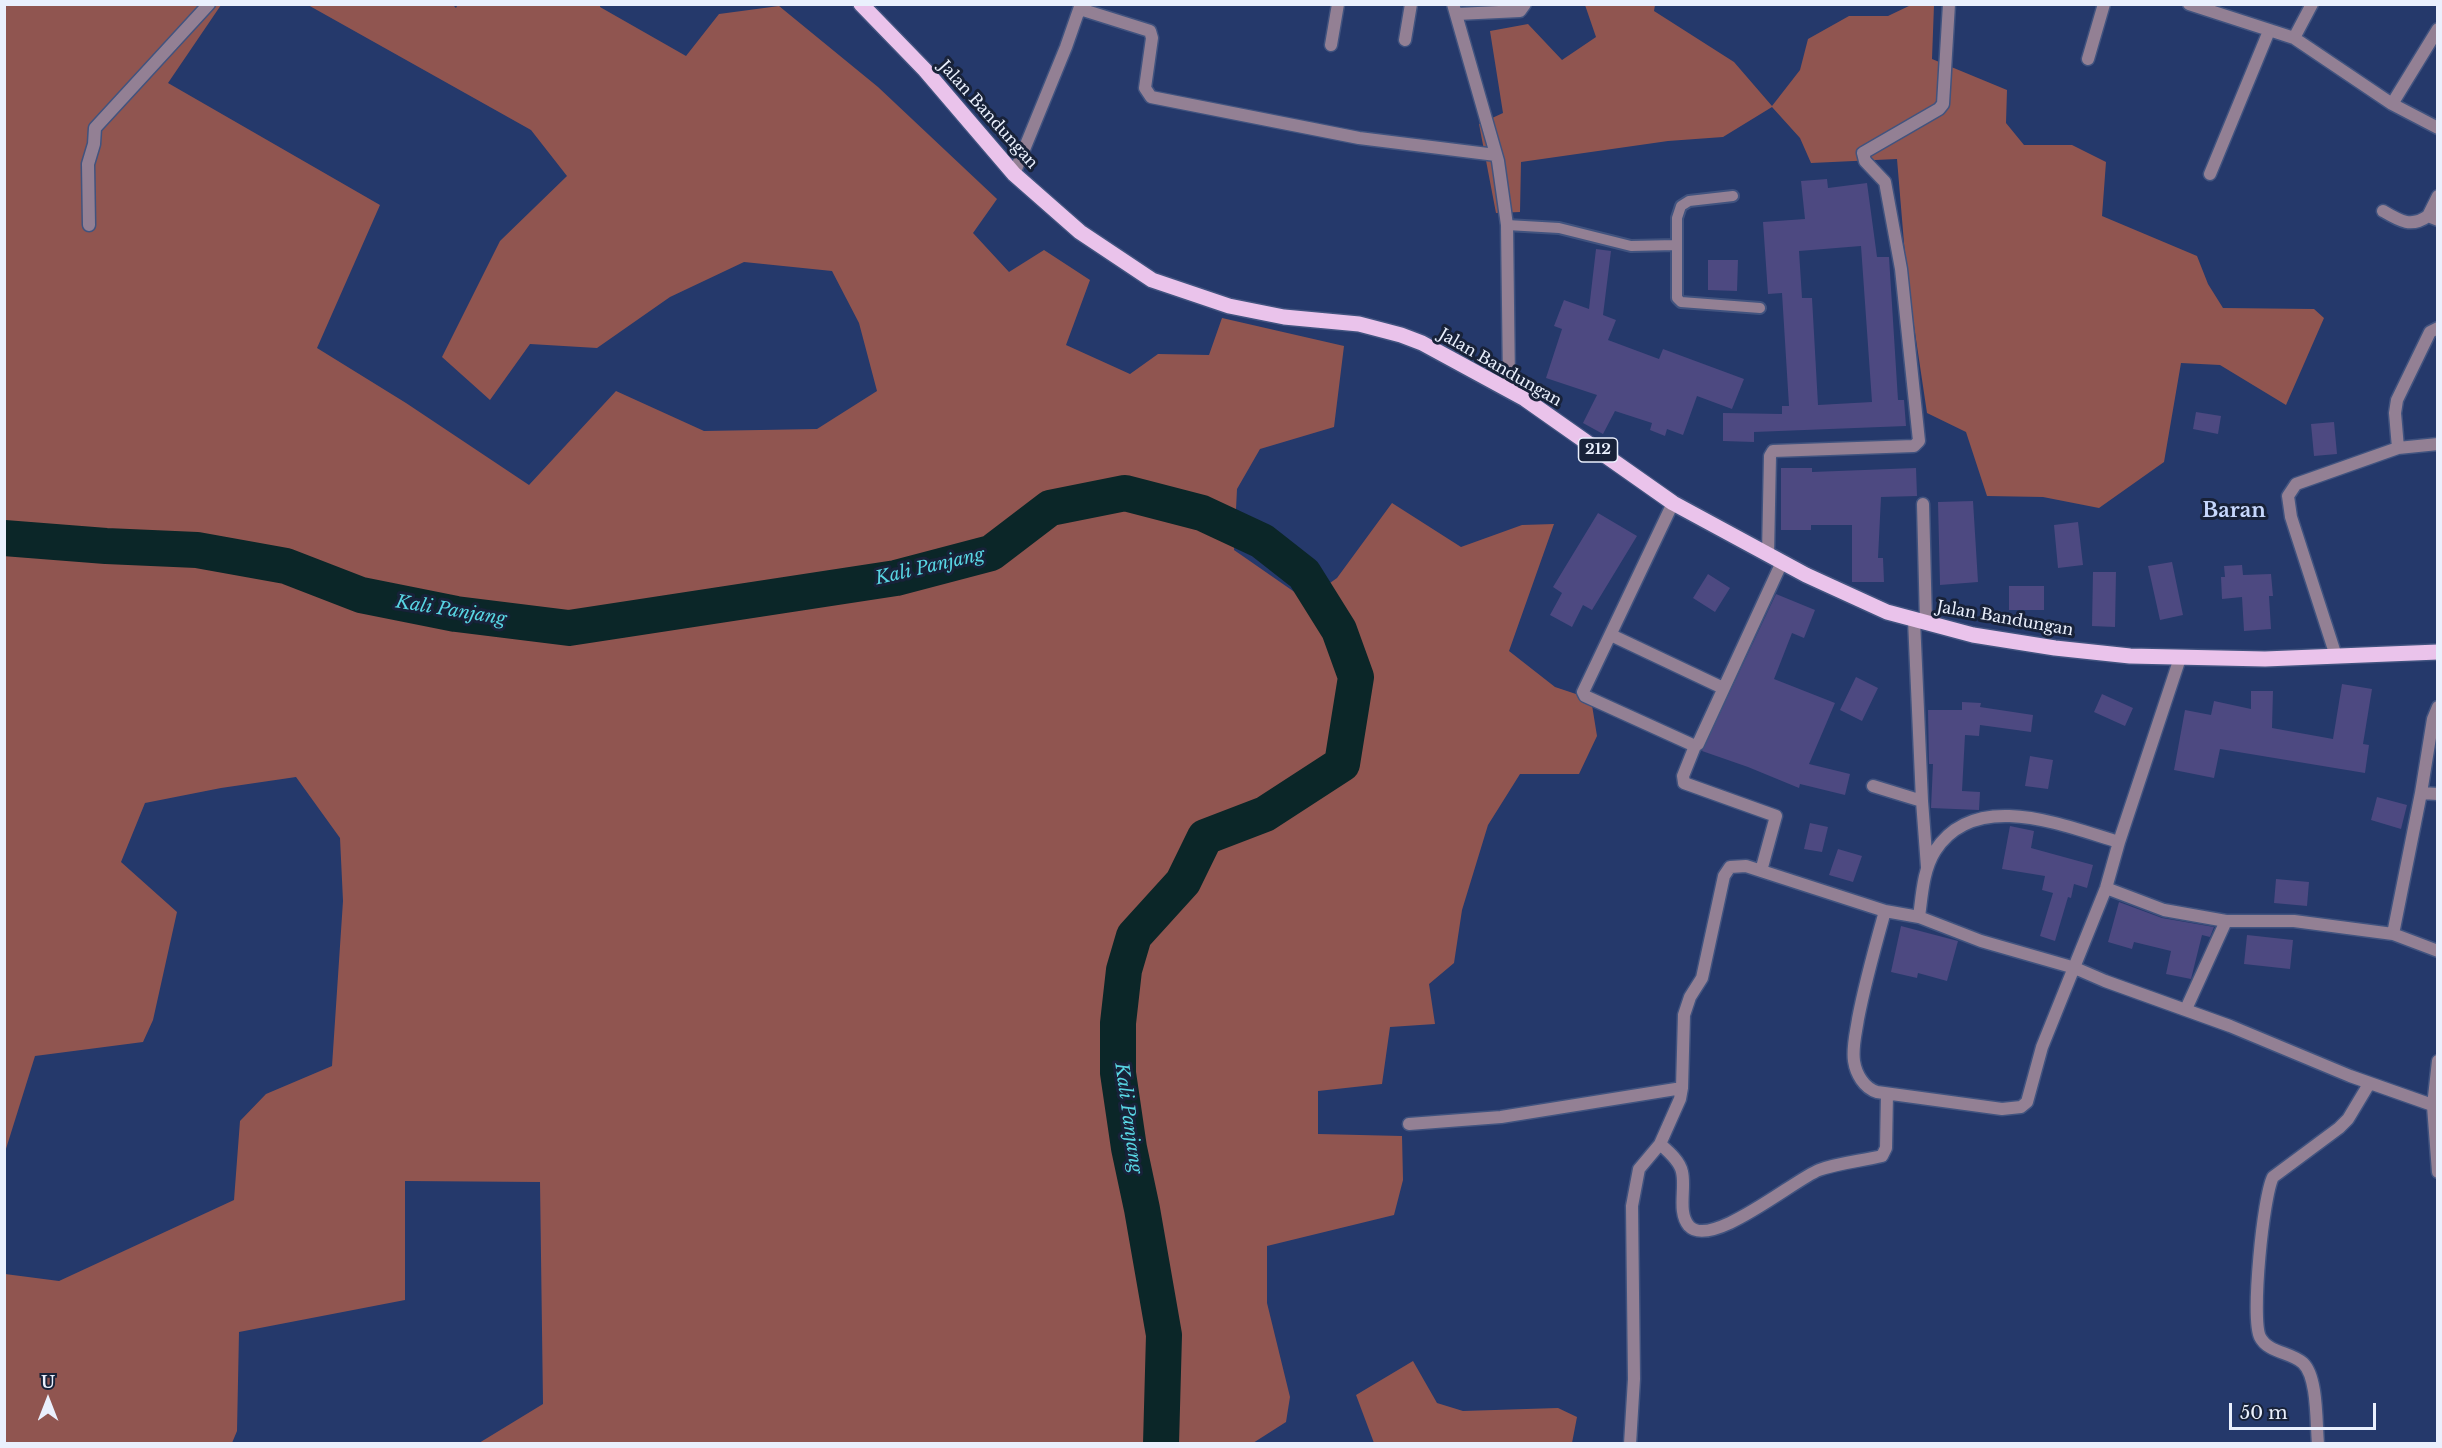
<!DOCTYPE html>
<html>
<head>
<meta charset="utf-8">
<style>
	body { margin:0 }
	#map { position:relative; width:2442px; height:1448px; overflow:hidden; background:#25396b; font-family:"Libre Baskerville",serif }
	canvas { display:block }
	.frame { position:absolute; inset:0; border:6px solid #eaf0fd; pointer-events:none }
	.north { position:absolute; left:18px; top:1370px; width:60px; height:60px; -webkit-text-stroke:4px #182239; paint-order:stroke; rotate:0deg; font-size:16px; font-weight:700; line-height:24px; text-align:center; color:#eaf0fd }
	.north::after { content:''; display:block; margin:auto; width:21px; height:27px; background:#eaf0fd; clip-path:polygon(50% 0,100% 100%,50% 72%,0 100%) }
	.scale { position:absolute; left:2229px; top:1403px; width:147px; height:27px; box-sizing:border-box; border:3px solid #eaf0fd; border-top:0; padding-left:8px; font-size:18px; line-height:21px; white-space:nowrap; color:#eaf0fd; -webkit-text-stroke:4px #182239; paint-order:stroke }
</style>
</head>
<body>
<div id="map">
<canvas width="2442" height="1448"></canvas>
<div class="frame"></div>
<div class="north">U</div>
<div class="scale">50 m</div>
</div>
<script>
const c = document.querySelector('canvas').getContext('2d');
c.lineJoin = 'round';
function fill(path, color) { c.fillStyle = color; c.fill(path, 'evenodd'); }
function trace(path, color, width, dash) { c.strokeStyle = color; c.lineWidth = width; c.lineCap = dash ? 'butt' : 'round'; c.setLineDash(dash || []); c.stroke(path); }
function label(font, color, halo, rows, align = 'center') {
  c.font = font + ' "Libre Baskerville",serif'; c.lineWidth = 6; c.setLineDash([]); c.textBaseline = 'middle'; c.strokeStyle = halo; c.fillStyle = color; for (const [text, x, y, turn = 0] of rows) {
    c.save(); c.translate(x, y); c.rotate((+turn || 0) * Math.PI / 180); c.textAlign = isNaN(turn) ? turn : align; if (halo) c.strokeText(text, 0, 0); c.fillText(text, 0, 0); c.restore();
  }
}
const green = new Path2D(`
	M452 4 456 8 458 4 600 5V7L686 56 719 14 779 6 878 87 997 199 973 233 1009 272 1044 250 1090 280 1066 345 1130 374 1158 354 1209 355 1222 318 1344 346 1334 427 1260 449 1237 489 1234 550 1306 600 1337 578 1392 503 1461 547 1522 525 1554 524 1509 651 1555 687 1591 699 1597 736 1579 774H1520L1488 825 1462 910 1454 963 1429 984 1435 1024 1390 1027 1382 1084 1318 1091V1134L1402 1136 1403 1180 1394 1215 1267 1246V1303L1290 1397 1286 1422 1253 1443H479L543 1404 540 1182 405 1181V1300L239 1332 237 1431 232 1443H5V1274L59 1281 234 1200 240 1121 266 1094 332 1066 343 901 340 838 296 777 221 788 145 803 121 862 177 912 153 1020 143 1042 35 1056 5 1152V5H221L168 83 380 205 317 348 406 403 529 485 616 391 704 431 817 429 877 391 859 323 832 271 744 262 670 297 597 348 530 344 490 400 442 357 500 241 567 176 531 130 308 5Z
	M1585 5H1655L1654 11 1734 62 1772 106 1800 70 1808 39 1849 16H1888L1911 5H1934L1932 59 2007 90 2006 123 2024 145H2072L2106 162 2102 216 2197 256 2208 284 2223 308 2314 309 2324 318 2286 405 2220 365 2181 363 2164 462 2099 508 2043 497 1987 496 1966 432 1927 413 1907 279 1897 159 1811 163 1800 138 1772 107 1723 137 1668 141 1521 162 1520 212 1496 213 1479 124 1503 113 1490 31 1528 24 1562 60 1596 37Z
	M1413 1361 1437 1403 1463 1411 1558 1408 1577 1417 1572 1443H1374L1356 1395Z`);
const river = new Path2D(`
	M4 538 106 546 197 550 286 566 361 595 456 614 569 628 896 578 991 553 1050 508 1125 493 1202 513 1262 541 1304 574 1339 630 1356 677 1342 764 1265 814 1205 837 1183 882 1134 936 1124 970 1118 1023V1073L1129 1148 1142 1209 1164 1335 1161 1444`);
const building = new Path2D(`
	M1827 179 1828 188 1867 183 1877 257H1889L1898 400H1904L1906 426 1754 432V442L1723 441V413L1782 414V406H1789L1782 293 1768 294 1763 222 1805 219 1801 181ZM1861 246 1872 402 1818 405 1812 298H1802L1799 251Z
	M1596 249 1611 251 1603 315 1616 320 1608 340 1659 359 1663 349 1744 379 1732 409 1697 396 1683 435 1667 429 1665 436 1650 430 1652 423 1615 411 1603 434 1583 423 1597 395 1546 378 1562 329 1554 326 1564 300 1589 309Z
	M1708 260H1738L1737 291 1708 290Z
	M2196 412 2221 416 2218 434 2193 429Z
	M2334 422 2337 454 2314 456 2311 424Z
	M1781 468H1812V472L1916 468 1917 496 1881 497 1878 558H1883L1884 582H1852V525H1811V530H1781Z
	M1973 501 1978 582 1940 585 1938 502Z
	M1598 513 1637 536 1592 610 1583 605 1572 627 1550 615 1562 593 1553 587Z
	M2078 522 2083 565 2058 568 2054 525Z
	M2172 562 2183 615 2160 620 2148 566Z
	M2242 565 2243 575 2271 574 2273 596H2269L2271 629 2244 631 2242 597 2222 599 2221 577H2225L2224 566Z
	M2093 572H2116L2115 627 2092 626Z
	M1708 574 1730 588 1715 612 1693 598Z
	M2009 586H2044V610H2009Z
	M1776 594 1815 610 1804 638 1792 633 1774 679 1835 703 1809 764 1850 774 1845 795 1800 784 1799 788 1748 767 1702 751Z
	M1856 677 1878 688 1862 721 1840 710Z
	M2342 684 2372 689 2363 744 2369 745 2365 773 2220 749 2214 778 2174 770 2185 710 2211 715 2214 701 2251 709V691H2273L2272 728 2333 739Z
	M2102 694 2133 708 2125 726 2094 712Z
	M1962 702 1981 703 1980 707 2033 715 2031 732 1980 725 1979 736 1965 735 1962 791 1980 792 1979 810 1931 808 1933 764H1929L1928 710H1962Z
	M2030 756 2053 760 2048 789 2025 786Z
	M2377 797 2407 805 2401 829 2371 820Z
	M1810 823 1828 827 1822 852 1804 849Z
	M2010 826 2034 831 2031 848 2093 865 2087 888 2074 884 2071 898 2068 897 2055 941 2040 936 2053 893 2042 890 2045 876 2002 869Z
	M1838 849 1862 856 1853 882 1829 875Z
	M2276 879 2309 882 2307 906 2274 903Z
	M2119 902 2162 918 2214 927 2210 937 2202 935 2191 979 2166 974 2171 951 2134 942 2132 949 2108 942Z
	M1901 926 1958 941 1947 981 1918 973 1917 978 1891 972Z
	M2247 935 2293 940 2290 969 2244 964Z`);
const lane = new Path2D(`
	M1733 196 1689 201 1681 206 1677 218V298L1681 302 1760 308
	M1507 225 1559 228 1631 246 1676 245`);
const street = new Path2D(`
	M1453 4 1498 161 1507 225 1509 383 1518 392
	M2189 4 2294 38
	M2312 4 2294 38 2392 104 2438 128
	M1080 9 1150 31 1152 38 1145 88 1151 97 1359 138 1496 155
	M1457 14 1520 11 1525 4
	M1405 40 1411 4
	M1331 45 1338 4
	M2088 59 2104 4
	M2392 104 2438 29
	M1014 174 1066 47 1081 4
	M2210 174 2269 31
	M2438 196 2428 216 2438 220
	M2383 211C2400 221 2411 228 2428 216
	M89 225 88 164 94 144 95 128 209 4
	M2398 448 2395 413 2397 400 2430 332 2438 328
	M1673 503 1583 692 1585 696 1695 746 1698 744 1782 562
	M1923 504 1926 623
	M1768 554 1770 456 1773 451 1914 446 1919 441 1901 269 1885 182 1865 161 1863 153 1939 109 1943 104 1949 4
	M1914 620 1922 801 1927 867
	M1611 635 1723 688
	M2336 656 2291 517 2288 496 2296 484 2398 448 2438 444
	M1695 746 1683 776 1684 783 1776 816 1761 871
	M1873 786 1922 801
	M2421 793 2433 719 2438 707
	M2106 888 2164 910 2226 921H2294L2393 934 2438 951
	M1885 911C1875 947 1865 982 1858 1019 1856 1033 1852 1047 1854 1061 1856 1074 1864 1088 1877 1092L2002 1109 2021 1107 2027 1102 2042 1047 2106 888 2119 842 2180 658
	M1919 917C1922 895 1923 870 1935 851 1975 788 2064 826 2119 842
	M2393 934 2421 793 2438 794
	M2186 1009 2226 921
	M2438 1061 2433 1106 2438 1172
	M1409 1124 1501 1117 1682 1088
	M1660 1144C1668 1151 1680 1161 1682 1172 1686 1188 1677 1212 1689 1226 1711 1250 1795 1179 1819 1170 1838 1163 1861 1161 1882 1156L1886 1148 1887 1094
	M1630 1444 1634 1379 1632 1206 1639 1169 1660 1144 1680 1099 1682 1088 1684 1015 1690 997 1702 978 1724 876 1730 867 1746 866 1885 911 1919 917 1981 941 2075 968 2105 981 2230 1026 2350 1076 2438 1107
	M2318 1444C2316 1424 2318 1377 2303 1363 2291 1352 2268 1353 2260 1337 2251 1318 2263 1196 2273 1177L2339 1128 2348 1119 2369 1084`);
const primary = new Path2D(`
	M861 4 925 70 1014 174 1080 232 1152 280 1229 306 1284 317 1359 324 1401 335 1422 343 1525 399 1673 503 1806 575 1887 612 1973 635 2055 648 2130 656 2265 659 2438 652`);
const shields = [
	[1598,450,39]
];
const shieldNames = [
	["212",1598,450]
];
const streetNames = [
	["Jalan Bandungan",988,115,48],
	["Jalan Bandungan",1500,368,30],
	["Jalan Bandungan",2005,619,10]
];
const waterNames = [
	["Kali Panjang",930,567,-13],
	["Kali Panjang",451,611,9],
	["Kali Panjang",1128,1118,82]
];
const quarterNames = [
	["Baran",2234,511]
];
fill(green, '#905550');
trace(river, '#0b2628', 36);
fill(building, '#4d4981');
trace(lane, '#41537f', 14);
trace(street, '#41537f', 15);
trace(primary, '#41537f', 18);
trace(lane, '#938094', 10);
trace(street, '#938094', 12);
trace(primary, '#eac3eb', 15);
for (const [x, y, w] of shields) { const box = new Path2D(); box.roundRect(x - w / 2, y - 12, w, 24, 4.5); c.fillStyle = '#182239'; c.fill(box); trace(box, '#eaf0fd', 1.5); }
label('bold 15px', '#eaf0fd', null, shieldNames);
label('16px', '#eaf0fd', '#182239', streetNames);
label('italic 18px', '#58d5e3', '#182239', waterNames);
label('bold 20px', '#c6d7fc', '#182239', quarterNames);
</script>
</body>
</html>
